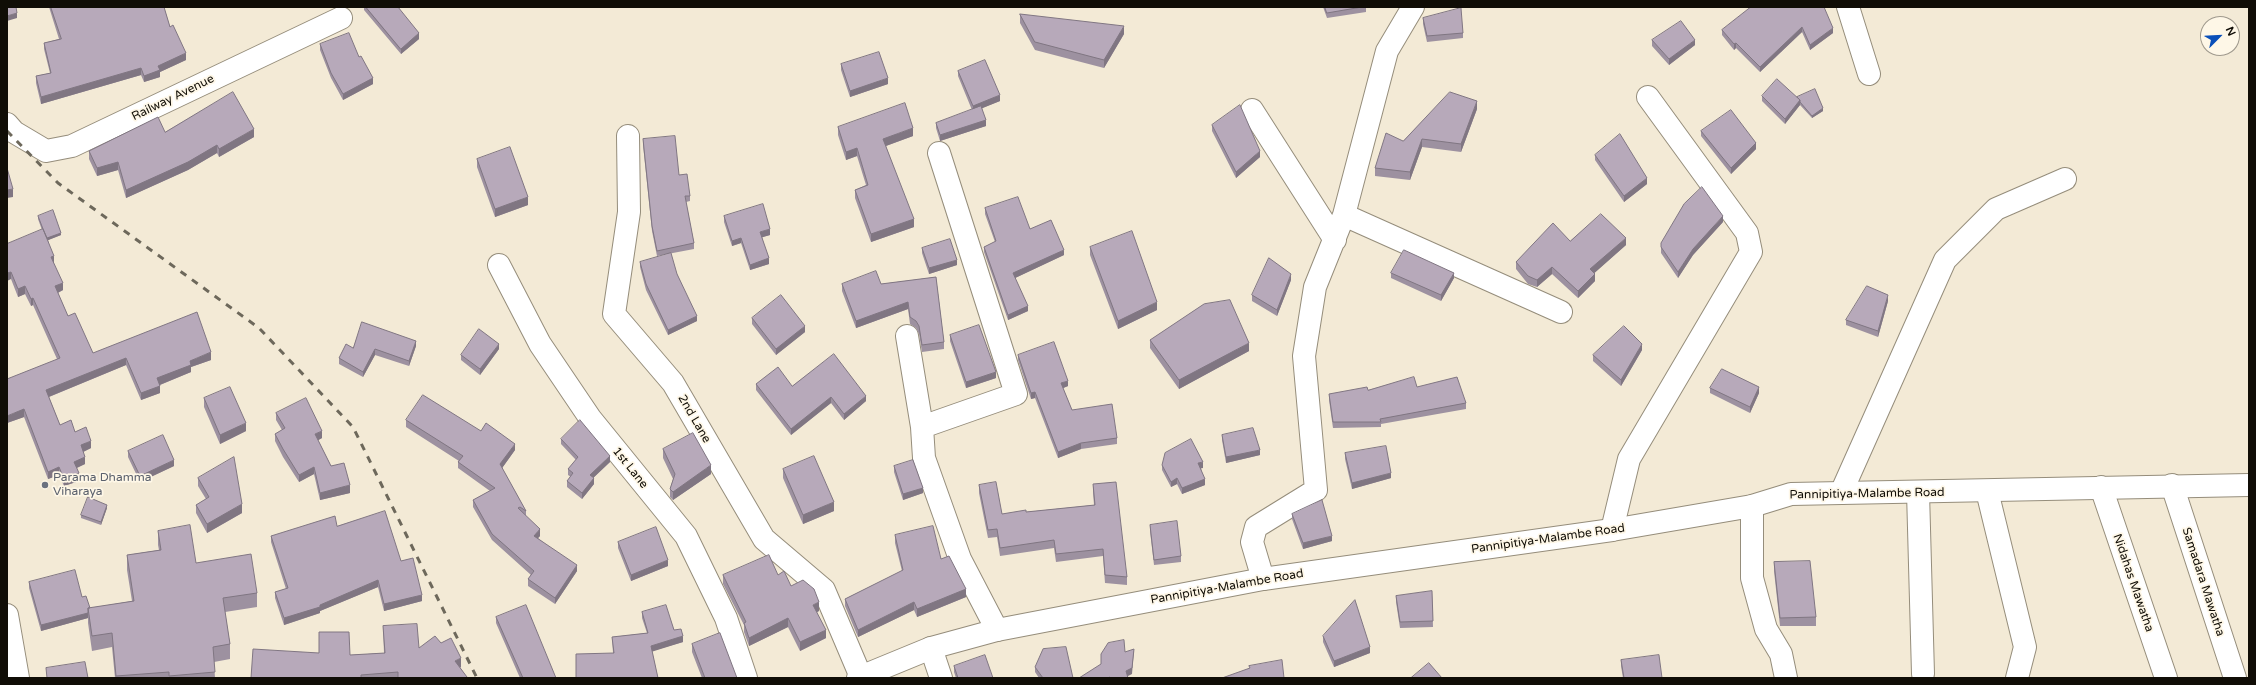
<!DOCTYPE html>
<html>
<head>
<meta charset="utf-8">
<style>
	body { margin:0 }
	#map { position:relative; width:2256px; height:685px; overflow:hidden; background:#f3ead6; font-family:"Varela Round",sans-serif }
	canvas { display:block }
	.frame { position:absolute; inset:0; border:8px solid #100d06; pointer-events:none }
	.north { position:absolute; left:2200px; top:16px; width:40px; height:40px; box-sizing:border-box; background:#fef7e7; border:1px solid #9f998d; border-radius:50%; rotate:66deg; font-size:11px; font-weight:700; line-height:16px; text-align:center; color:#100d06 }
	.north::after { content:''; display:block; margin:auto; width:14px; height:18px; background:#0a4fb9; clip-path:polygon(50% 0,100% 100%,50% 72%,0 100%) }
</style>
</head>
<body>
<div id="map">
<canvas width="2256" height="685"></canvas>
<div class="frame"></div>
<div class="north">N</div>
</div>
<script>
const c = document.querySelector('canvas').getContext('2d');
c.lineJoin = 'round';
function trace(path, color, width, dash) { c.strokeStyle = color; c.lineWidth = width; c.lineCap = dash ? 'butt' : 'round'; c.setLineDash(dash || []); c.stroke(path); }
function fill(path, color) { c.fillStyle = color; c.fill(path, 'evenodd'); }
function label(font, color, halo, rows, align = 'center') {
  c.font = font + ' "Varela Round",sans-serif'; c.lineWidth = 3.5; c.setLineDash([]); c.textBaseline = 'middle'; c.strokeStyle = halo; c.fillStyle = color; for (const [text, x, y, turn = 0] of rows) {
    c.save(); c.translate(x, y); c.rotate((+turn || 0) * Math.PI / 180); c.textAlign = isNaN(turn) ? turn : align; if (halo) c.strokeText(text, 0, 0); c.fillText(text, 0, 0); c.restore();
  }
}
const street = new Path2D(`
	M1848 7 1869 74
	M1252 110 1335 240
	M7 124 14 132 46 151 72 146 341 18
	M628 136 629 212 614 314 673 383 764 539 824 590 861 677
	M1344 215 1561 312
	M499 265 540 344 590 418 686 536 726 618 746 678
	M907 336 922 427 924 458 960 559 997 630
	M922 427 1016 394 939 153
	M2172 485 2235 678
	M2101 487 2166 678
	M1987 491 2025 647 2017 678
	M1918 492 1923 674
	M1841 493 1945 260 1996 209 2065 179
	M1752 506V578L1766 629 1781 654 1786 678
	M1612 530 1629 459 1751 252 1747 233 1648 97
	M1263 579 1252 542 1256 527 1316 490 1304 356 1315 287 1344 215 1387 51 1413 7
	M931 648 941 678`);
const secondary = new Path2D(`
	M7 615 18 678
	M858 678 931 648 997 630 1263 579 1612 530 1752 506 1791 494 2249 485`);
const rail = new Path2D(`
	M7 131 58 183 259 328 353 427 477 678`);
const wall = new Path2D(`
	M49 7H164L170 27 186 60 160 72V77L144 82 141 75 41 104 36 83V76L50 73 44 49V43L59 39Z
	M364 7H398L419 39 401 54 364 10Z
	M1323 7H1366V12L1327 18Z
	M1751 7 1833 33 1810 50 1802 32 1760 72 1736 48 1734 50 1722 35V30Z
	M1020 14 1124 34 1104 68 1035 50 1020 23Z
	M1423 18 1463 33V38L1427 42 1423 24Z
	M1652 40 1695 45 1669 65 1652 46Z
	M320 44 359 57 373 84 343 100 331 78 320 50Z
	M841 64 888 84 850 97 841 70Z
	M958 71 1000 101 982 108 986 126 940 141 936 128V123L972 110 958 76Z
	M1762 96 1797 97 1823 111 1812 118 1800 105 1785 124 1762 101Z
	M1477 109 1461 152 1422 147 1410 180 1375 176V168L1403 141Z
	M1212 125 1260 157 1236 178 1212 131Z
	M838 127 913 136 886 146 914 227 871 242 855 198V190L866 185 857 156 846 160 838 135Z
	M1701 131 1756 149 1731 174 1701 136Z
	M165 132 254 137 219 157 217 153 188 170 126 198 118 170 97 176 89 159V151Z
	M643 139 679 175 690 196V201L686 202 694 243V249L657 256 652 231 643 145Z
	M1595 155 1647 184 1624 202 1595 160Z
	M477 159 528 205 495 217 477 167Z
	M985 208 1030 229 1064 255 1015 278 1028 311 1008 320 984 252V247L995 242 985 214Z
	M38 216 61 235 48 240 54 264 63 290 58 293 68 316 93 353 211 360 191 367V372L160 385V393L141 400 126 365 49 397 60 425 75 432 91 448 83 452 85 464 77 468 79 481 64 486 59 475 48 479 24 417 7 423 57 359 33 305 31 306 25 294 18 297 11 279 7 244 42 230 38 219Z
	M724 216 770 235 762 237 769 264 750 270 741 243 732 246 724 222Z
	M1723 222 1693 255 1678 278 1661 253V243Z
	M1570 241 1626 245 1594 273 1595 281 1578 298 1552 274 1537 287 1528 284 1516 269V262Z
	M1090 247 1157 310 1118 329 1090 255Z
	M922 248 957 265 929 274 922 253Z
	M640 262 677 274 697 321 668 335 646 290 640 267Z
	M1391 273 1454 278 1441 301 1391 278Z
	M936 277 944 342V349L922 352 919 334 916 328 910 324 908 309 856 328 842 291V284H881Z
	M1291 280 1277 316 1252 301V295Z
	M1888 301 1878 337 1846 325V320Z
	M752 318 805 332 776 355 752 324Z
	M950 335 996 378 966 388 950 341Z
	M1150 340 1249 351 1179 389 1150 348Z
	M416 346 409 366 375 355 363 377 339 364V358L353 348Z
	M499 349 480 375 461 360V355Z
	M1642 350 1621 386 1593 361V355Z
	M1018 355 1068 386 1063 388 1072 410 1117 438V444L1081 449 1058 458 1035 398 1031 399 1018 360Z
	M756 384 792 386 866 401 844 420 831 403 791 435 756 390Z
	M1417 387 1466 403V409L1381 424V427L1333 428 1329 400V394L1368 390Z
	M1710 388 1759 393 1750 413 1710 393Z
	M204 398 246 431 220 444 204 407Z
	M276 413 322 438 318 440 331 466 350 493 320 500 314 474 299 482 283 457 275 441V434L282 430 276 420Z
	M406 420 481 431 515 450 502 468 526 511V516L540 536 538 538 577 571 555 604 528 586V579L531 575 492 540 473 507V500L490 491 458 468V462L459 461 406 427Z
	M1222 435 1260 455 1226 463 1222 440Z
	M561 439 610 462 593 478 594 484 582 499 567 487V481L571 477 568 475V469L576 460 561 444Z
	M663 449 711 474 673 500 670 497V489L673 479 663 458Z
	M128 451 174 466 140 482 128 457Z
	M1345 453 1391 478 1352 489 1345 459Z
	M1162 465 1203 468H1201L1205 485 1182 494 1177 484 1171 487 1162 470Z
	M894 466 923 493 903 500 894 472Z
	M783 469 834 511 803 524 783 478Z
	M198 478 242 513 207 533 196 513V505L206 499 198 486Z
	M1093 484 1127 577V585L1105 583 1103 556 1056 562 1054 548 1000 556 997 537 988 538 979 493V485L1002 514 1026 512 1094 505 1093 492Z
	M107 508 101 525 81 518V515Z
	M1292 514 1332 541 1303 549 1292 519Z
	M1150 525 1181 556V562L1154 565 1150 531Z
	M337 526 401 561 422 601 384 611 378 587 320 611V613L284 625 275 598V592L286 589 271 542V536Z
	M158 531 196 563 257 593V607L225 612 230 644V659L214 662 215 678H115L112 647 92 651 88 623V618L41 631 29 588V582L82 597 90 608 132 601 127 570V555L159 550 158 545Z
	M895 535 941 559 966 597 917 617 914 610 858 637 845 606V599L902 571 895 543Z
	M618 542 668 566 631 581 618 548Z
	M1774 562 1816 617V626H1780L1774 571Z
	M723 575H778L791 586 819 611 817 612 826 638 800 651 788 627 749 646 744 632V625L723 584Z
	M1432 591 1433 627 1400 628 1396 602V596Z
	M642 612 674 630 683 642 652 651 658 678 613 653 612 637 647 633 642 618Z
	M496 617 556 678H520L496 623Z
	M383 626 419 648 441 643 461 667H460L467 678H251L350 655 384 653Z
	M1323 636 1370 653 1334 667 1323 642Z
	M692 644 737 678H702L692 652Z
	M1621 660 1662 678H1623L1621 666Z
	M954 666 993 678H956L954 672Z
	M1035 667 1073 678H1039L1035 672Z`);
const shadedWall = new Path2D(`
	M17 13V18L7 21V16Z
	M1124 26V34L1104 68V60Z
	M1802 27V32L1760 72V67Z
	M1833 28V33L1810 50V45Z
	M419 33V39L401 54V49Z
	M1695 40V45L1669 65V59Z
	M1736 43V48L1734 50V44Z
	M186 53V60L160 72V77L144 82V76L158 66Z
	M141 68V75L41 104V97Z
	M373 78V84L343 100V94Z
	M888 78V84L850 97V91Z
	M1000 95V101L973 112V106Z
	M1800 100V105L1785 124V119Z
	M1477 101V109L1461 152V144Z
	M1823 108V111L1812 118V116Z
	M986 120V126L940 141V135Z
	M913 128V136L883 147V139Z
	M254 129V137L219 157V149Z
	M1422 139V147L1410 180V172Z
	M1756 143V149L1731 174V168Z
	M217 145V153L188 170 126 198V190Z
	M857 148V156L846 160V152Z
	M1260 151V157L1236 178V172Z
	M118 162V170L97 176V168Z
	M1647 178V184L1624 202V196Z
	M13 189V197L7 198V190Z
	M528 197V205L495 217V209Z
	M1723 216V222L1693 255 1678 278V272L1693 249Z
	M914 219V227L871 242V234Z
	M770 229V235L760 238V232Z
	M61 233V235L46 241V238Z
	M741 238V243L732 246V241Z
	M1626 238V245L1590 277V269Z
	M1064 250V255L1013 279V273Z
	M54 256V264L51 257Z
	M769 258V264L750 270V265Z
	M957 260V265L929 274V268Z
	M1552 267V274L1537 287V280Z
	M11 272V279L7 281V273Z
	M1454 273V278L1441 301V295Z
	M1291 274V280L1277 316V310Z
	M1595 274V281L1578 298V291Z
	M63 283V290L55 294V286Z
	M25 286V294L18 297V289Z
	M1888 295V301L1878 337V331Z
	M33 298V305L31 306V299Z
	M908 302V309L856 328V321Z
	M1157 302V310L1118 329V321Z
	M1028 306V311L1008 320V315Z
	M697 316V321L668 335V330Z
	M805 326V332L776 355V349Z
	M416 341V346L409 366V361Z
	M1249 343V351L1179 389V380Z
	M499 344V349L480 375V369Z
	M1642 344V350L1621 386V380Z
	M375 349V355L363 377V372Z
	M211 352V360L191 367V372L157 386V378L190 361Z
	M126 358V365L46 398V390Z
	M996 372V378L966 388V382Z
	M1068 381V386L1061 389V383Z
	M160 386V393L141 400V393Z
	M1759 387V393L1750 413V407Z
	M1035 392V398L1031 399V393Z
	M866 396V401L844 420V414Z
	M831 397V403L791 435V429Z
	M24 409V417L7 423V416Z
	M246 423V431L220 444V435Z
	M322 431V438L315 442V434Z
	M91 441V448L81 453V445Z
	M1081 443V449L1058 458V452Z
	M515 444V450L500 471V464Z
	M1260 450V455L1226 463V457Z
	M610 456V462L590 481V475Z
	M85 457V464L74 469V462Z
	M174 460V466L140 482V476Z
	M1203 462V468L1198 469V463Z
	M711 465V474L673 500V492Z
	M59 467V475L48 479V472Z
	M314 467V474L299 482V475Z
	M79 473V481L64 486V479Z
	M1391 473V478L1352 489V483Z
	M594 478V484L582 499V493Z
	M1177 478V484L1171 487V482Z
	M1205 479V485L1182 494V488Z
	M350 485V493L320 500V493Z
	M923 488V493L903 500V494Z
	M834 502V511L803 524V515Z
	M242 504V513L207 533V524Z
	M107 505V508L101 525V522Z
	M540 529V536L534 542V536Z
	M1332 536V541L1303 549V543Z
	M668 560V566L631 581V575Z
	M577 565V571L555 604V598Z
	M378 580V587L320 611V613L284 625V618L320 605Z
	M966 589V597L917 617V609Z
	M422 595V601L384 611V604Z
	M819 602V611L813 614V605Z
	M914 602V610L858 637V630Z
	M88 613V618L41 631V625Z
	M788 618V627L749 646V638Z
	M826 630V638L800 651V642Z
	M683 636V642L651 652V646Z
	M1370 647V653L1334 667V661Z
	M1134 649 1132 674 1126 677V671Z
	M461 658V667L455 670V661Z`);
const building = new Path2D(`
	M7 7H16L17 13 7 16Z
	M51 7H164L170 27 173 25 186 53 158 66 160 70 144 76 141 68 41 97 36 76 51 73 44 43 61 39Z
	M366 7H398L419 33 401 49Z
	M1325 7H1362L1327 13Z
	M1751 7H1824L1833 28 1810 45 1802 27 1760 67 1736 43 1734 44 1722 30Z
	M1461 8 1463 33 1427 36 1423 18Z
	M1020 14 1124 26 1104 60 1035 42Z
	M1681 21 1695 40 1669 59 1652 40Z
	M349 33 359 57 361 56 373 78 343 94 331 73 320 44Z
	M879 52 888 78 850 91 841 64Z
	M985 60 1000 95 973 106 958 71Z
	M1777 79 1800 100 1785 119 1762 96Z
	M1815 89 1823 108 1812 116 1800 102V100L1797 97Z
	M233 92 254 129 219 149 217 145 188 162 126 190 118 162 97 168 89 151 158 117 165 132Z
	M1450 92 1477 101 1461 144 1422 139 1410 172 1375 168 1386 133 1403 141Z
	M905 103 913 128 883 139 914 219 871 234 855 190 868 185 857 148 846 152 838 127Z
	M1240 105 1260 151 1236 172 1212 125Z
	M981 106 986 120 940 135 936 123Z
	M1731 110 1756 143 1731 168 1701 131Z
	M1620 134 1647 178 1624 196 1595 155Z
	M675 136 679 175 687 174 690 196H685L694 243 657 251 652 226 643 139Z
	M510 147 528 197 495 209 477 159Z
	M7 168 13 189 7 190Z
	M1702 187 1723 216 1693 249 1678 272 1661 247V243L1684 204Z
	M1018 197 1030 229 1051 220 1064 250 1013 273 1028 306 1008 315 984 247 996 241 985 208Z
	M763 204 770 229 760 232 769 258 750 265 741 238 732 241 724 216Z
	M53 210 61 233 47 238 43 229 38 216Z
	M1601 214 1626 238 1590 269 1595 274 1578 291 1552 267 1537 280 1528 276 1516 262 1553 223 1570 241Z
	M43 229 54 256 51 257 63 283 55 286 68 316 75 313 93 353 197 312 211 352 190 361 191 365 157 378 160 386 141 393 126 358 46 390 60 425 71 420 75 432 86 427 91 441 81 445 85 457 74 462 79 473 64 479 59 467 48 472 24 409 7 416V379L60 358 33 298 31 299 25 286 18 289 11 272 7 273V244Z
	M1132 231 1157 302 1118 321 1090 247Z
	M950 239 957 260 929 268 922 248Z
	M1404 250 1454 273 1441 295 1391 273Z
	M671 253 677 274 697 316 668 330 646 284 640 262Z
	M1269 258 1291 274 1277 310 1252 295Z
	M876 271 881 284 936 277 944 342 922 345 919 326 916 321 910 317 908 302 856 321 842 284Z
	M1867 286 1888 295 1878 331 1846 320Z
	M781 295 805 326 776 349 752 318Z
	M1230 300 1249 343 1179 380 1150 340 1204 304Z
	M362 322 416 341 409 361 375 349 363 372 339 358 346 344 353 348Z
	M979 325 996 372 966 382 950 335Z
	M1624 326 1642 344 1621 380 1593 355Z
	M479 329 499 344 480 369 461 355Z
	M1054 342 1068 381 1061 383 1072 410 1112 404 1117 438 1081 443 1058 452 1035 392 1031 393 1018 355Z
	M834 354 866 396 844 414 831 397 791 429 756 384 778 367 792 386Z
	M1722 369 1759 387 1750 407 1710 388Z
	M1414 377 1417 387 1457 377 1466 403 1380 419 1381 422H1333L1329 394 1367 387 1368 390Z
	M230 387 246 423 220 435 204 398Z
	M423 395 481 431 486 423 515 444 500 464 526 511 520 507 518 508 540 529 534 536 577 565 555 598 528 579 534 571 492 534 473 500 495 488 458 462 463 456 406 420Z
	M306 398 322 431 315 434 331 466 344 463 350 485 320 493 314 467 299 475 283 449 275 434 285 428 276 413Z
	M580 420 610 456 590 475 594 478 582 493 567 481 573 473 568 469 578 457 561 439Z
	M1253 428 1260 450 1226 457 1222 435Z
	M693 433 711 465 673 492 670 489 675 474 663 449Z
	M163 435 174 460 140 476 128 451Z
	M1191 439 1203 462 1198 463 1205 479 1182 488 1177 478 1171 482 1162 465 1165 453Z
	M1386 446 1391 473 1352 483 1345 453Z
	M814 456 834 502 803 515 783 469Z
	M234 457 242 504 207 524 196 505 209 497 198 478Z
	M913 460 923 488 903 494 894 466Z
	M996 482 1002 514 1026 510V512L1095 505 1093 484 1116 482 1127 577 1105 575 1103 549 1056 554 1054 540 1000 548 997 529 988 530 979 485Z
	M88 497 107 505 101 522 81 515Z
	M1322 500 1332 536 1303 543 1292 514Z
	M385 511 401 561 413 558 422 595 384 604 378 580 320 605V607L284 618 275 592 288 588 271 536 335 516 337 526Z
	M1177 521 1181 556 1154 560 1150 525Z
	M190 525 196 563 251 554 257 593 223 598 230 644 213 647 215 672 169 676V672L116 676 112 633 92 636 88 608 134 601 127 555 161 550 158 531Z
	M933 526 941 559 949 556 966 589 917 609 914 602 858 630 845 599 903 570 895 535Z
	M656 527 668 560 631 575 618 542Z
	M769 555 778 575 784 571 791 586 803 580 814 589 819 602 813 605 826 630 800 642 788 618 749 638 744 623 746 622 723 575Z
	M1810 561 1816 617 1780 618 1774 562Z
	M75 570 82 597 86 596 90 608H88V613L41 625 29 582Z
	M1432 591 1433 621 1400 622 1396 596Z
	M1355 600 1370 647 1334 661 1323 636Z
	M526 605 556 678H523L496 617Z
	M666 605 674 630 681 629 683 636 651 646 658 678H576V654L614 653 612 637 648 633 642 612Z
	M417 624 419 648 435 636 441 643 451 638 461 658 455 661 467 677 466 678H398V672L361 675V678H251L253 649 319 653V632H349L350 655 385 653 383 626Z
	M720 633 737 678H705L692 644Z
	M1124 640 1125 652 1134 649 1132 668 1126 671 1128 678H1111L1110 677 1108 678H1079L1101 664V654L1108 643Z
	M1066 647 1073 678H1043L1035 667 1043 649Z
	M985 655 993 678H958L954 666Z
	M1659 655 1662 678H1624L1621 660Z
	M1282 660 1284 678H1222L1250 668 1249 666Z
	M85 662 88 678H47L46 668Z
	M1429 663 1442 678H1411Z`);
const markers = [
	[45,485,4,"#6b7280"]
];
const streetNames = [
	["Railway Avenue",173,98,-26],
	["2nd Lane",694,419,60],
	["1st Lane",630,468,51],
	["Pannipitiya-Malambe Road",1867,494,-1],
	["Pannipitiya-Malambe Road",1548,539,-8],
	["Samadara Mawatha",2203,582,72],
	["Nidahas Mawatha",2133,583,71],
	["Pannipitiya-Malambe Road",1227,587,-10]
];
const worshipNames = [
	["Parama Dhamma",53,478],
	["Viharaya",53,492]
];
trace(street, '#958d7b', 24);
trace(secondary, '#958d7b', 24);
trace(street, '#fff', 22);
trace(secondary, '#fff', 22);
trace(rail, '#6d685b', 3, [7, 7]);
fill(wall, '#9d91a0');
fill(shadedWall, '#807682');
fill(building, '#b7a9ba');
trace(building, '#807682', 1);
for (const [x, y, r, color] of markers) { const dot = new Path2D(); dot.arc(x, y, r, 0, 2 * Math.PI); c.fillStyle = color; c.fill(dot); trace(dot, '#fef7e7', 1.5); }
label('12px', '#100d06', '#fef7e7', streetNames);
label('12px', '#5b616d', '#fef7e7', worshipNames, 'left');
</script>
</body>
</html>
